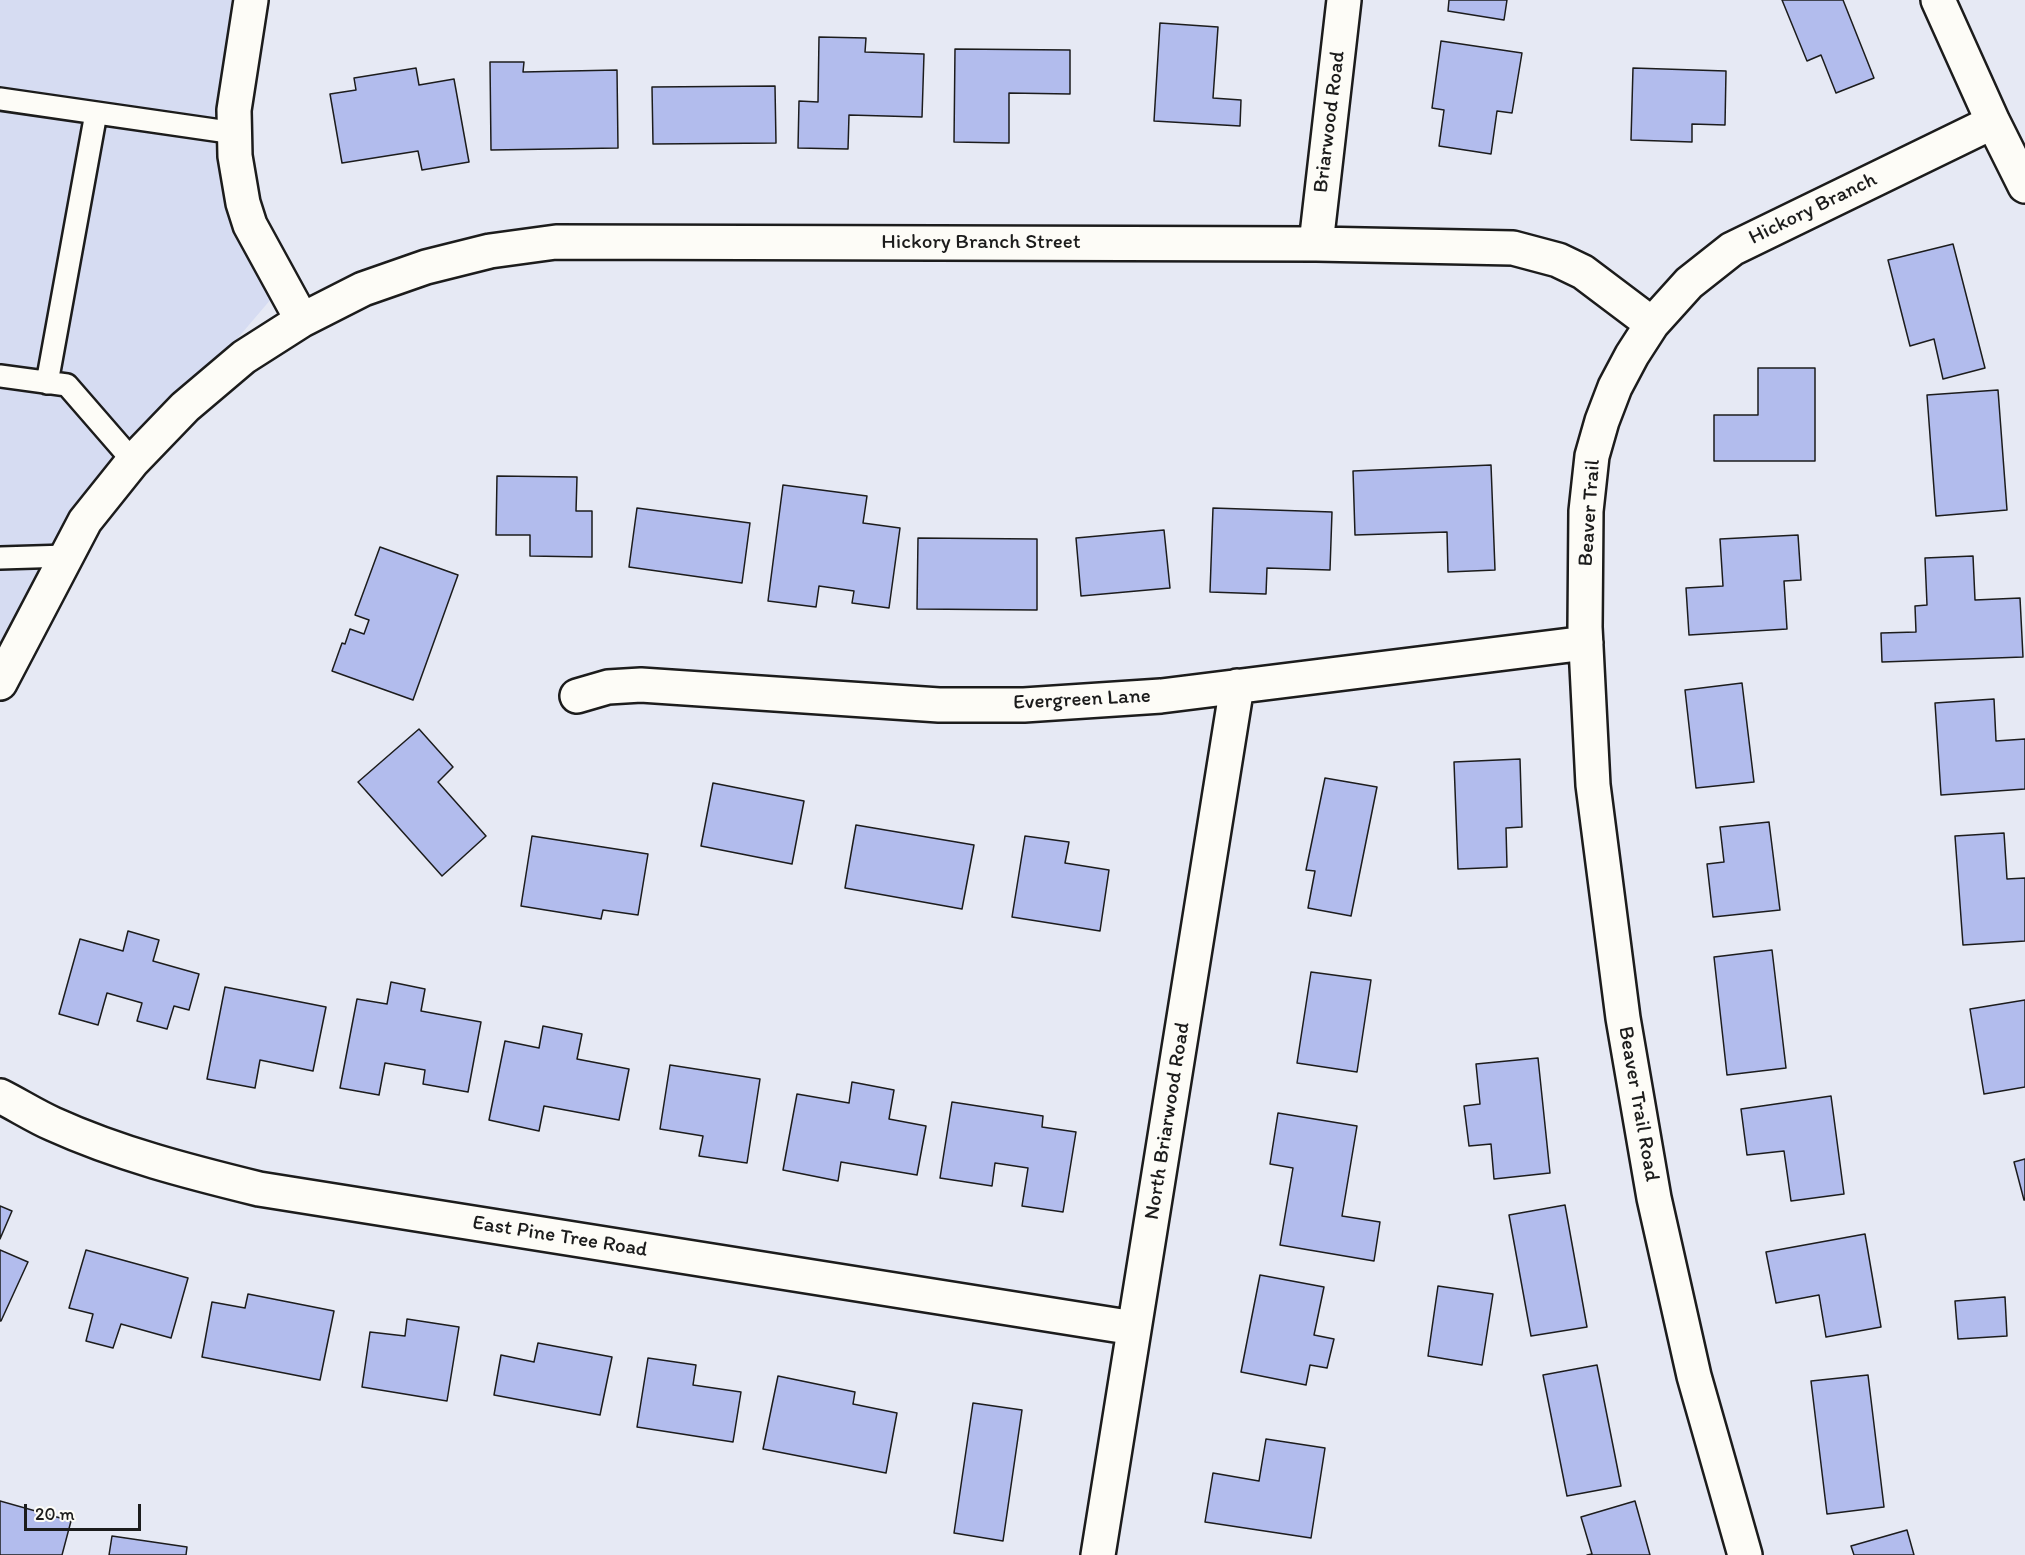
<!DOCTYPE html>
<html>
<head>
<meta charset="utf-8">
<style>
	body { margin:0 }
	#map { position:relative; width:2025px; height:1555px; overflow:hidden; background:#e6e9f4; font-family:Itim,sans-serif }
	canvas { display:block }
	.scale { position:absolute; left:24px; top:1504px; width:117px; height:27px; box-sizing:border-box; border:3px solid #1c1c1c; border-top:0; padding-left:8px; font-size:18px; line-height:21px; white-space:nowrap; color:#1c1c1c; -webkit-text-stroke:4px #fdfcf7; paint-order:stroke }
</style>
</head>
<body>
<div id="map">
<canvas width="2025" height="1555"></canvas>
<div class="scale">20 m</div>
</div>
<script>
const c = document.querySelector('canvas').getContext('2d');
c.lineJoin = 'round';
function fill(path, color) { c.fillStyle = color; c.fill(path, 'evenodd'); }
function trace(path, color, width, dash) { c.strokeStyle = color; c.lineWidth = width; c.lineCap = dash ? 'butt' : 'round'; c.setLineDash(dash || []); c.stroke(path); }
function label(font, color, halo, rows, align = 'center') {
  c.font = font + ' Itim,sans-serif'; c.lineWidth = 6; c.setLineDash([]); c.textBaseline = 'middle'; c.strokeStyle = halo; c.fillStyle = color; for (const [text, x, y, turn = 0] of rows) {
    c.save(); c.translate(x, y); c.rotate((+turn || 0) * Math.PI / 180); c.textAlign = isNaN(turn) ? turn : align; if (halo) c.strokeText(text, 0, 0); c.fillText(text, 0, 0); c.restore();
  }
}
const built = new Path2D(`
	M0 0H251L234 110 283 285 133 461 0 703Z`);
const building = new Path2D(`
	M1449 0H1507L1504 20 1448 11Z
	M1782 0H1843L1874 78 1836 93 1821 55 1807 61Z
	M1160 23 1218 27 1213 98 1241 100 1240 126 1154 121Z
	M819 37 866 38 865 52 924 54 922 117 849 115 848 149 798 148 799 101 818 102Z
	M1441 41 1522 53 1512 113 1497 111 1491 154 1439 146 1444 110 1432 108Z
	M955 49 1070 50V94L1009 93V143L954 142Z
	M490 62H524L523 72 617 70 618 148 491 150Z
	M416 68 419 85 454 79 469 162 422 170 418 151 342 163 330 94 356 90 354 78Z
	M1633 68 1726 71 1725 125 1692 124V142L1631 140Z
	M775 86 776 143 653 144 652 87Z
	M1953 244 1985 368 1943 379 1934 339 1910 346 1888 260Z
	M1758 368H1815V461H1714V415H1758Z
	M1998 390 2007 510 1936 516 1927 395Z
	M1491 465 1495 570 1448 572 1447 532 1355 535 1353 471Z
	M497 476 577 477 576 511H592V557L530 556V535H496Z
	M783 485 867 496 863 523 900 528 889 608 852 603 854 591 819 586 816 607 768 601Z
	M637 508 750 523 742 583 629 567Z
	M1213 508 1332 512 1330 570 1267 568 1266 594 1210 592Z
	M1164 530 1170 588 1081 596 1076 538Z
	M1798 535 1801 580 1784 581 1787 629 1689 635 1686 588 1723 586 1720 539Z
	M918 538 1037 539V610L917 609Z
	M380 547 458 575 413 700 332 671 342 643 345 644 350 629 364 634 369 620 355 615Z
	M1973 556 1975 600 2020 598 2023 657 1882 662 1881 633 1916 632 1915 606 1927 605 1925 558Z
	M1742 683 1754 782 1696 788 1685 690Z
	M1994 699 1996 741 2025 739V789L1941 795 1935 703Z
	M419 729 453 767 438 782 486 836 442 876 358 782Z
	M1520 759 1522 827 1506 828 1507 867 1458 869 1454 762Z
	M1325 778 1377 787 1351 916 1308 908 1315 871 1306 870Z
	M713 783 804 801 792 864 701 846Z
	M1769 822 1780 910 1713 917 1707 864 1724 862 1720 827Z
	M856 825 974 845 962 909 845 888Z
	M2004 833 2007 879 2025 878V941L1963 945 1955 836Z
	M532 836 648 854 638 915 603 910 601 919 521 906Z
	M1025 836 1069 842 1065 863 1109 870 1100 931 1012 917Z
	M128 931 159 940 153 961 199 974 189 1010 174 1006 167 1029 137 1021 142 1003 107 993 98 1025 59 1014 80 939 123 951Z
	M1772 950 1786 1068 1727 1075 1714 957Z
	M1311 972 1371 980 1357 1072 1297 1063Z
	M391 982 425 989 421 1011 481 1022 468 1092 423 1084 425 1070 385 1063 379 1095 340 1088 357 999 387 1004Z
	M225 987 326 1007 313 1071 260 1060 255 1088 207 1079Z
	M2025 1000V1087L1984 1094 1970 1009Z
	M543 1026 582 1034 577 1059 629 1069 619 1120 544 1106 539 1131 489 1120 505 1041 539 1048Z
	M1538 1058 1550 1173 1494 1179 1491 1144 1469 1146 1464 1106 1480 1104 1476 1064Z
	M670 1065 760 1079 747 1163 699 1156 703 1136 660 1129Z
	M852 1082 894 1090 889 1119 926 1126 917 1175 841 1162 838 1181 783 1170 797 1094 849 1103Z
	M1831 1096 1844 1194 1791 1201 1784 1151 1747 1155 1741 1109Z
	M952 1102 1043 1116 1042 1127 1076 1132 1063 1212 1022 1206 1028 1168 995 1163 992 1186 940 1178Z
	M1278 1113 1357 1126 1342 1216 1380 1222 1374 1261 1280 1245 1293 1168 1270 1164Z
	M2025 1159V1200H2024L2014 1162Z
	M1565 1205 1587 1327 1531 1336 1509 1215Z
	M0 1206 12 1211 0 1239Z
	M1865 1234 1881 1327 1826 1337 1819 1295 1776 1303 1766 1252Z
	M0 1250 28 1262 1 1321H0Z
	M86 1250 188 1278 171 1338 121 1324 113 1348 86 1341 93 1314 69 1308Z
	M1260 1275 1324 1287 1314 1335 1334 1339 1327 1368 1310 1365 1306 1385 1241 1372Z
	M1438 1286 1493 1294 1482 1365 1428 1356Z
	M248 1294 334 1311 320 1380 202 1357 212 1302 245 1308Z
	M2005 1297 2007 1336 1958 1339 1955 1301Z
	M407 1319 459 1327 447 1401 362 1387 370 1332 405 1336Z
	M538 1343 612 1357 600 1415 494 1395 501 1355 534 1362Z
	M648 1358 696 1365 693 1385 741 1392 733 1442 637 1427Z
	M1597 1365 1621 1486 1567 1496 1543 1375Z
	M1868 1375 1884 1507 1827 1514 1811 1381Z
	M778 1376 855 1392 853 1404 897 1413 886 1473 763 1449Z
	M973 1403 1022 1410 1003 1541 954 1533Z
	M1266 1439 1325 1448 1311 1538 1205 1522 1213 1473 1259 1481Z
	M0 1501 71 1521 62 1555H0Z
	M1635 1501 1650 1555H1587L1592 1554 1581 1517Z
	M1907 1530 1914 1555H1854L1851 1546Z
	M112 1536 187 1547 186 1555H109Z`);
const lane = new Path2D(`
	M0 99 235 133
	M0 376 67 385 133 461
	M47 383 96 113
	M0 558 67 556`);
const street = new Path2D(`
	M251 0 234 110 235 156 243 203 250 225 302 320
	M1938 0 1993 122 2025 186
	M1316 244 1344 0
	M0 683 85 521 133 461 185 407 244 357 302 320 363 289 426 267 490 251 556 242 1316 244 1513 248 1558 260 1583 272 1652 324
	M577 696 608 687 641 685 939 705H1024L1161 696 1586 643
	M0 1096C18 1105 35 1116 53 1124 119 1154 190 1172 259 1189L1134 1328
	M1098 1555 1237 686
	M1745 1555 1694 1376 1654 1198 1623 1018 1593 785 1585 627 1586 511 1592 456 1602 421 1615 387 1632 355 1652 324 1689 283 1732 249 1993 122`);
const streetNames = [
	["Briarwood Road",1330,122,-83],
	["Hickory Branch",1813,209,-26],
	["Hickory Branch Street",981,243],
	["Beaver Trail",1590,513,-86],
	["Evergreen Lane",1082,700,-3],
	["Beaver Trail Road",1638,1104,80],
	["North Briarwood Road",1168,1121,-81],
	["East Pine Tree Road",560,1237,9]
];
fill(built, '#d6dcf2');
fill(building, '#b2bced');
trace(building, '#1c1c1c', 1.5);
trace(lane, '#1c1c1c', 26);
trace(street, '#1c1c1c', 38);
trace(lane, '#fdfcf7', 21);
trace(street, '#fdfcf7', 33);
label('21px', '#1c1c1c', '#fdfcf7', streetNames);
</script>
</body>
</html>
